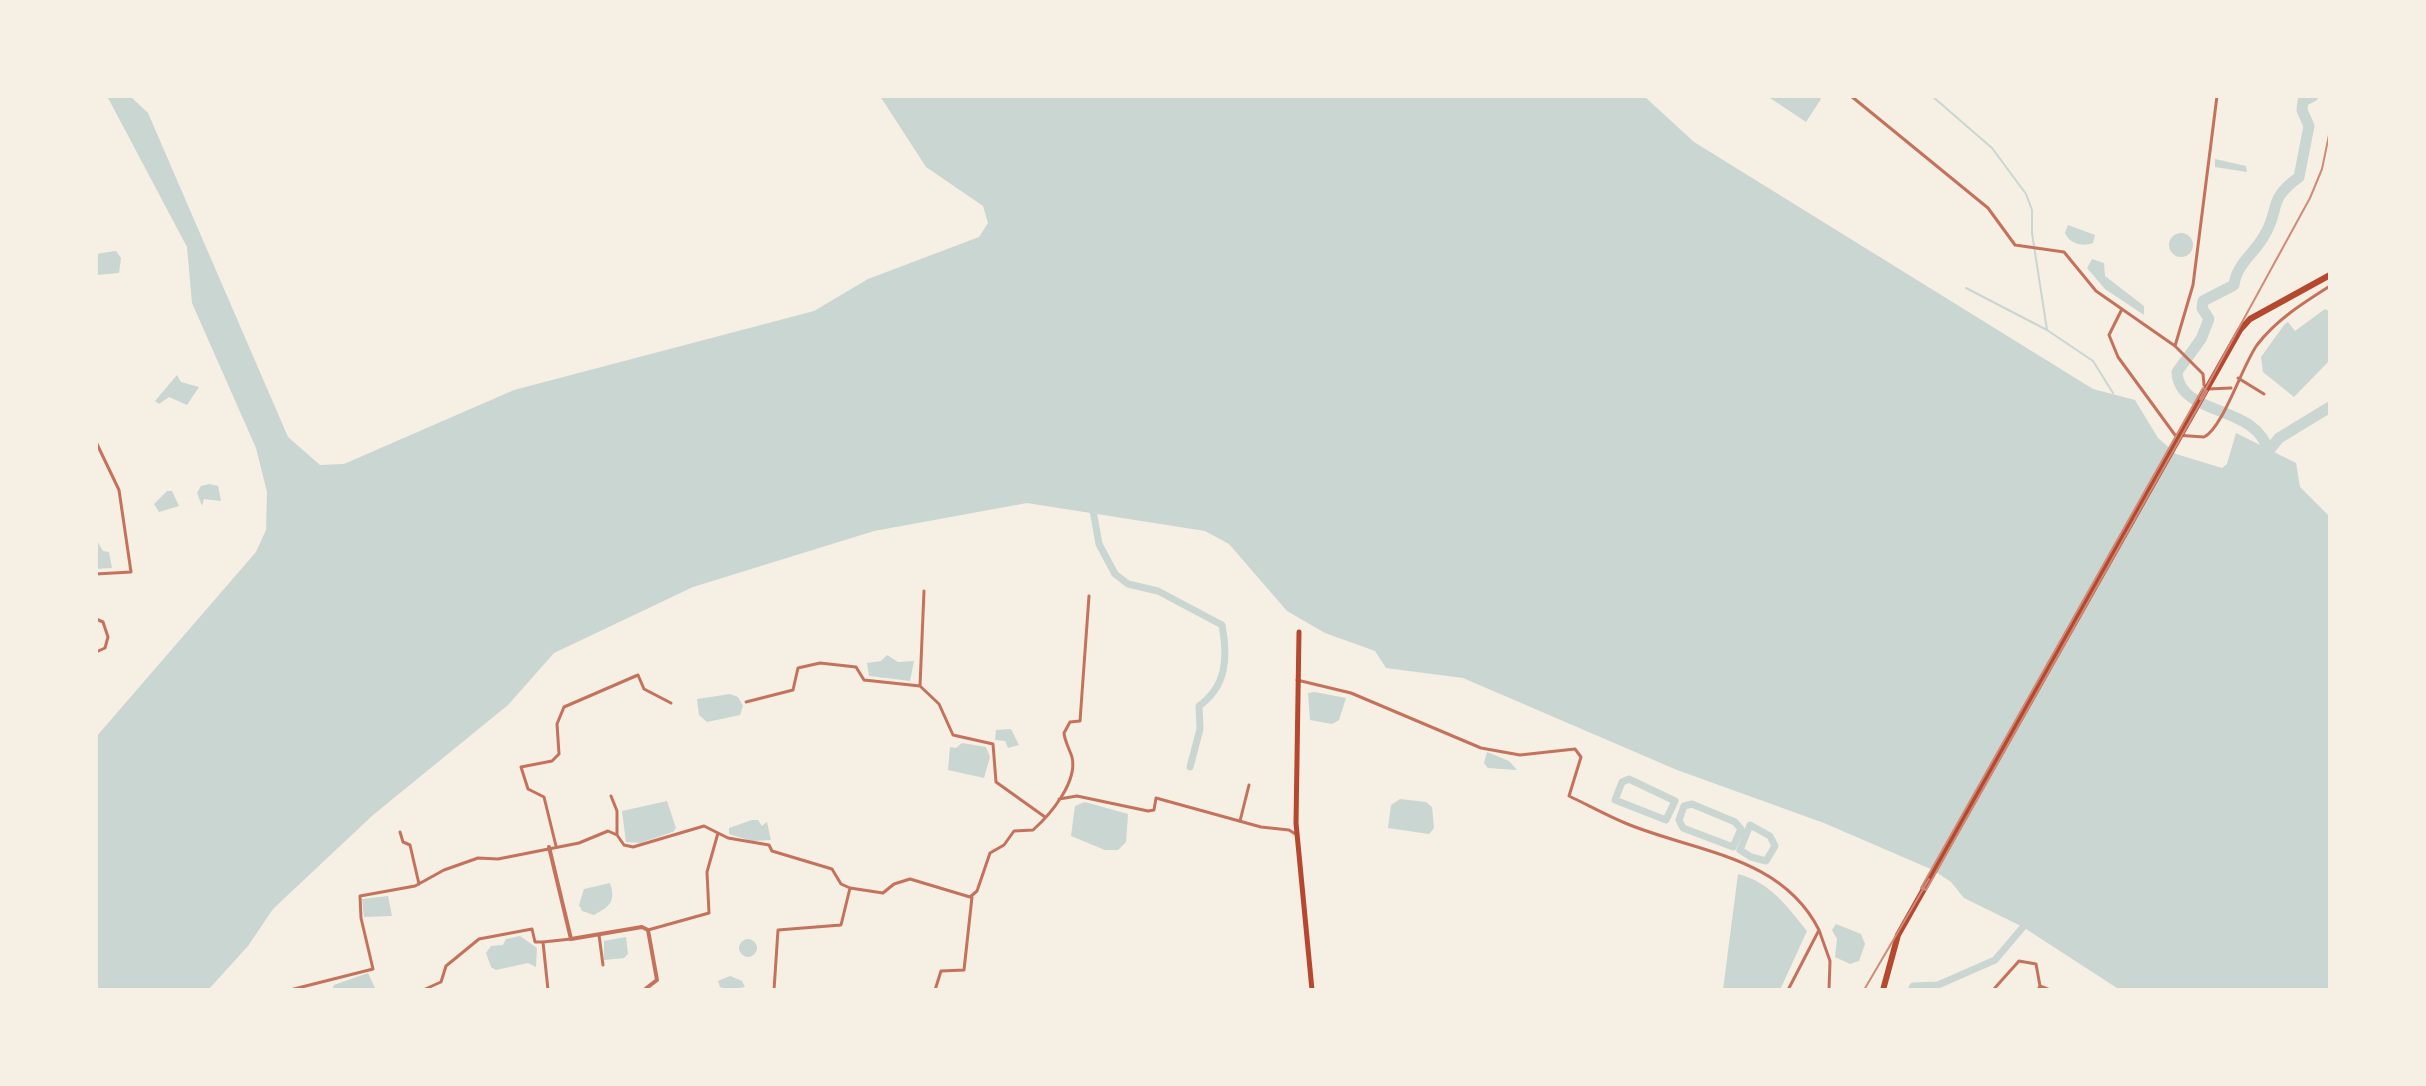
<!DOCTYPE html>
<html>
<head>
<meta charset="utf-8">
<style>
	body { margin:0 }
	#map { position:relative; width:2426px; height:1086px; overflow:hidden; background:#f6efe4; font-family:Mulish,sans-serif }
	canvas { display:block }
	.frame { position:absolute; inset:0; border:98px solid #f6efe4; pointer-events:none }
</style>
</head>
<body>
<div id="map">
<canvas width="2426" height="1086"></canvas>
<div class="frame"></div>
</div>
<script>
const c = document.querySelector('canvas').getContext('2d');
c.lineJoin = 'round';
function fill(path, color) { c.fillStyle = color; c.fill(path, 'evenodd'); }
function trace(path, color, width, dash) { c.strokeStyle = color; c.lineWidth = width; c.lineCap = dash ? 'butt' : 'round'; c.setLineDash(dash || []); c.stroke(path); }
const water = new Path2D(`
	M107 96H130L148 113 288 437 320 465 344 464 514 390 814 311 868 279 979 237 988 223 983 206 926 167 880 96H1644L1694 142 2093 389 2135 400 2158 438 2176 454 2222 468 2227 464 2236 433 2296 463 2300 487 2330 517V990H2120L2023 927 1964 898 1951 882 1933 870 1824 823 1677 770 1463 678 1386 668 1375 651 1325 633 1287 611 1229 544 1205 531 1027 503 874 531 693 587 554 653 508 705 373 815 273 909 248 946 208 990H96V737L256 552 266 530 267 492 256 448 192 303 187 247Z
	M1767 96H1817L1821 99 1806 122Z
	M2215 159 2246 166 2247 172 2215 167Z
	M2068 225 2095 235 2093 243C2082 247 2070 244 2065 233Z
	M2169 245a12 12 0 1 1 24 0a12 12 0 1 1-24 0Z
	M116 251 121 258 119 273 96 275V254Z
	M2092 259 2104 263 2105 276 2144 306V315L2105 289 2087 268Z
	M2325 309 2330 312V360L2294 397 2263 372 2261 357 2284 325 2288 322 2295 331Z
	M177 375 181 382 199 387 187 405 169 397 159 404 155 401Z
	M209 484 218 486 221 501 204 499 202 506 197 493 201 486Z
	M167 491H172L179 506 159 512 154 504Z
	M96 539 103 551 109 552 112 568 96 569Z
	M887 655 898 662 914 661 910 681 869 676 867 663 881 661Z
	M1315 692 1346 698 1339 720 1332 724 1310 720 1308 693Z
	M730 694 738 697 743 706 740 715 707 722 699 715 697 699Z
	M1011 729 1019 745 1008 748 1005 741 995 740 996 730Z
	M962 743 986 747 990 757 984 778 948 770 950 747 956 748Z
	M1487 752 1509 761 1517 770 1488 768 1484 763Z
	M1400 799 1426 802 1432 807 1434 828 1429 834 1388 828 1391 805Z
	M667 801 676 828 673 832 640 843 626 842 622 811Z
	M1085 802 1128 814 1126 842 1118 850H1105L1071 836 1075 806Z
	M752 820H758L762 826 767 822 771 840 752 841 729 834V828Z
	M1738 874C1771 883 1786 905 1807 931L1780 990H1723Z
	M610 883C616 902 610 906 594 915L582 911 579 905 584 889Z
	M388 896 392 916 364 917 362 899Z
	M1836 924 1861 934 1865 944 1859 961 1850 964 1835 957 1837 939 1832 930Z
	M520 936 537 948 536 967 528 963 496 970 491 967 486 953 491 946 503 945 506 939Z
	M626 937 628 954 624 958 604 960V941Z
	M739 948a9 9 0 1 1 18 0a9 9 0 1 1-18 0Z
	M368 973 376 990H332L334 985Z
	M730 976 742 981 745 987 728 990 720 987 718 981Z`);
const stream = new Path2D(`
	M1932 96 1992 148 2026 194 2032 210V233L2047 330 2093 361 2113 393
	M1966 288 2047 330`);
const canal = new Path2D(`
	M1092 505 1099 544 1115 574 1128 584 1158 591 1222 625C1228 657 1227 686 1199 706L1200 729 1190 767
	M1629 779 1675 801 1666 820 1615 800 1622 782Z
	M1692 804 1735 822 1741 829 1733 847 1683 828 1679 820 1684 806Z
	M1750 825 1770 836 1775 846 1766 861 1751 857 1740 850Z
	M1911 990 1913 986 1938 985 1995 960 2023 927`);
const river = new Path2D(`
	M2268 451C2257 404 2179 417 2177 372L2201 339 2209 319 2202 308 2203 301 2234 285C2237 263 2254 254 2264 236 2281 209 2266 201 2299 177L2309 126 2302 110 2303 101 2313 96
	M2267 453 2279 438 2330 407`);
const minor = new Path2D(`
	M1851 96 1988 208 2015 245 2064 252 2096 291 2175 346
	M2217 96 2193 285 2175 346 2203 374 2204 385 2208 389 2231 388
	M2122 309 2109 335 2118 357 2175 435 2204 437C2223 428 2242 366 2257 345 2276 320 2303 303 2330 286
	M2238 378 2264 394
	M96 442 119 490 131 572 96 574
	M96 619 103 622 108 637 105 648 96 652
	M1297 680 1351 693 1481 748 1520 755 1575 749 1581 757 1569 796C1588 805 1606 815 1625 823 1694 852 1781 855 1819 930L1788 990
	M920 686 924 591
	M746 702 793 690 798 668 820 663 856 667 864 680 920 686 939 704 953 735 993 744 996 782 1045 817
	M611 796 617 811V835
	M1059 799 1077 796 1148 811 1154 810 1156 798 1261 827 1289 830 1297 835
	M1240 821 1249 785
	M400 832 403 842 410 845 419 884
	M556 846 544 797 528 789 521 767 552 761 559 754 557 724 564 707 638 675 644 689 671 703
	M648 930 709 913 707 872 718 833
	M1819 930 1830 961 1829 990
	M599 935 603 965
	M290 990 373 969 361 918 360 896 415 886 444 870 478 858 498 859 579 843 608 831 617 835 624 845 633 847 704 826 728 838 769 845 772 851 832 869 841 884 850 888
	M423 990 441 982 446 966 479 939 532 929 535 942H543
	M548 990 543 942 571 939
	M774 990 778 930 841 925 850 888 883 893 894 884 910 879 970 897 977 891 990 853 1004 845 1014 831 1033 830C1050 815 1078 782 1072 757 1069 748 1065 742 1064 733L1070 722 1080 721 1089 596
	M935 990 941 971 964 970 972 897
	M1993 990 2019 961 2036 964 2040 986
	M2038 990 2040 986 2050 990`);
const tertiary = new Path2D(`
	M549 847 571 939 642 927 648 930 657 980 644 990`);
const secondary = new Path2D(`
	M1299 632 1296 823 1312 990`);
const trunk = new Path2D(`
	M1883 990 1898 935 2240 330 2250 319 2330 275`);
const rail = new Path2D(`
	M2203 388 2207 391 1926 890 1921 888Z
	M2200 399 2310 198 2322 169 2330 130
	M1864 990 1929 879`);
fill(water, '#c9d6d2');
trace(stream, '#c9d6d2', 2);
trace(canal, '#c9d6d2', 7);
trace(river, '#c9d6d2', 11);
trace(minor, '#c5725c', 3);
trace(tertiary, '#c5725c', 4);
trace(secondary, '#b5482f', 5);
trace(trunk, '#b5482f', 6);
trace(rail, '#cf8b77', 2);
</script>
</body>
</html>
